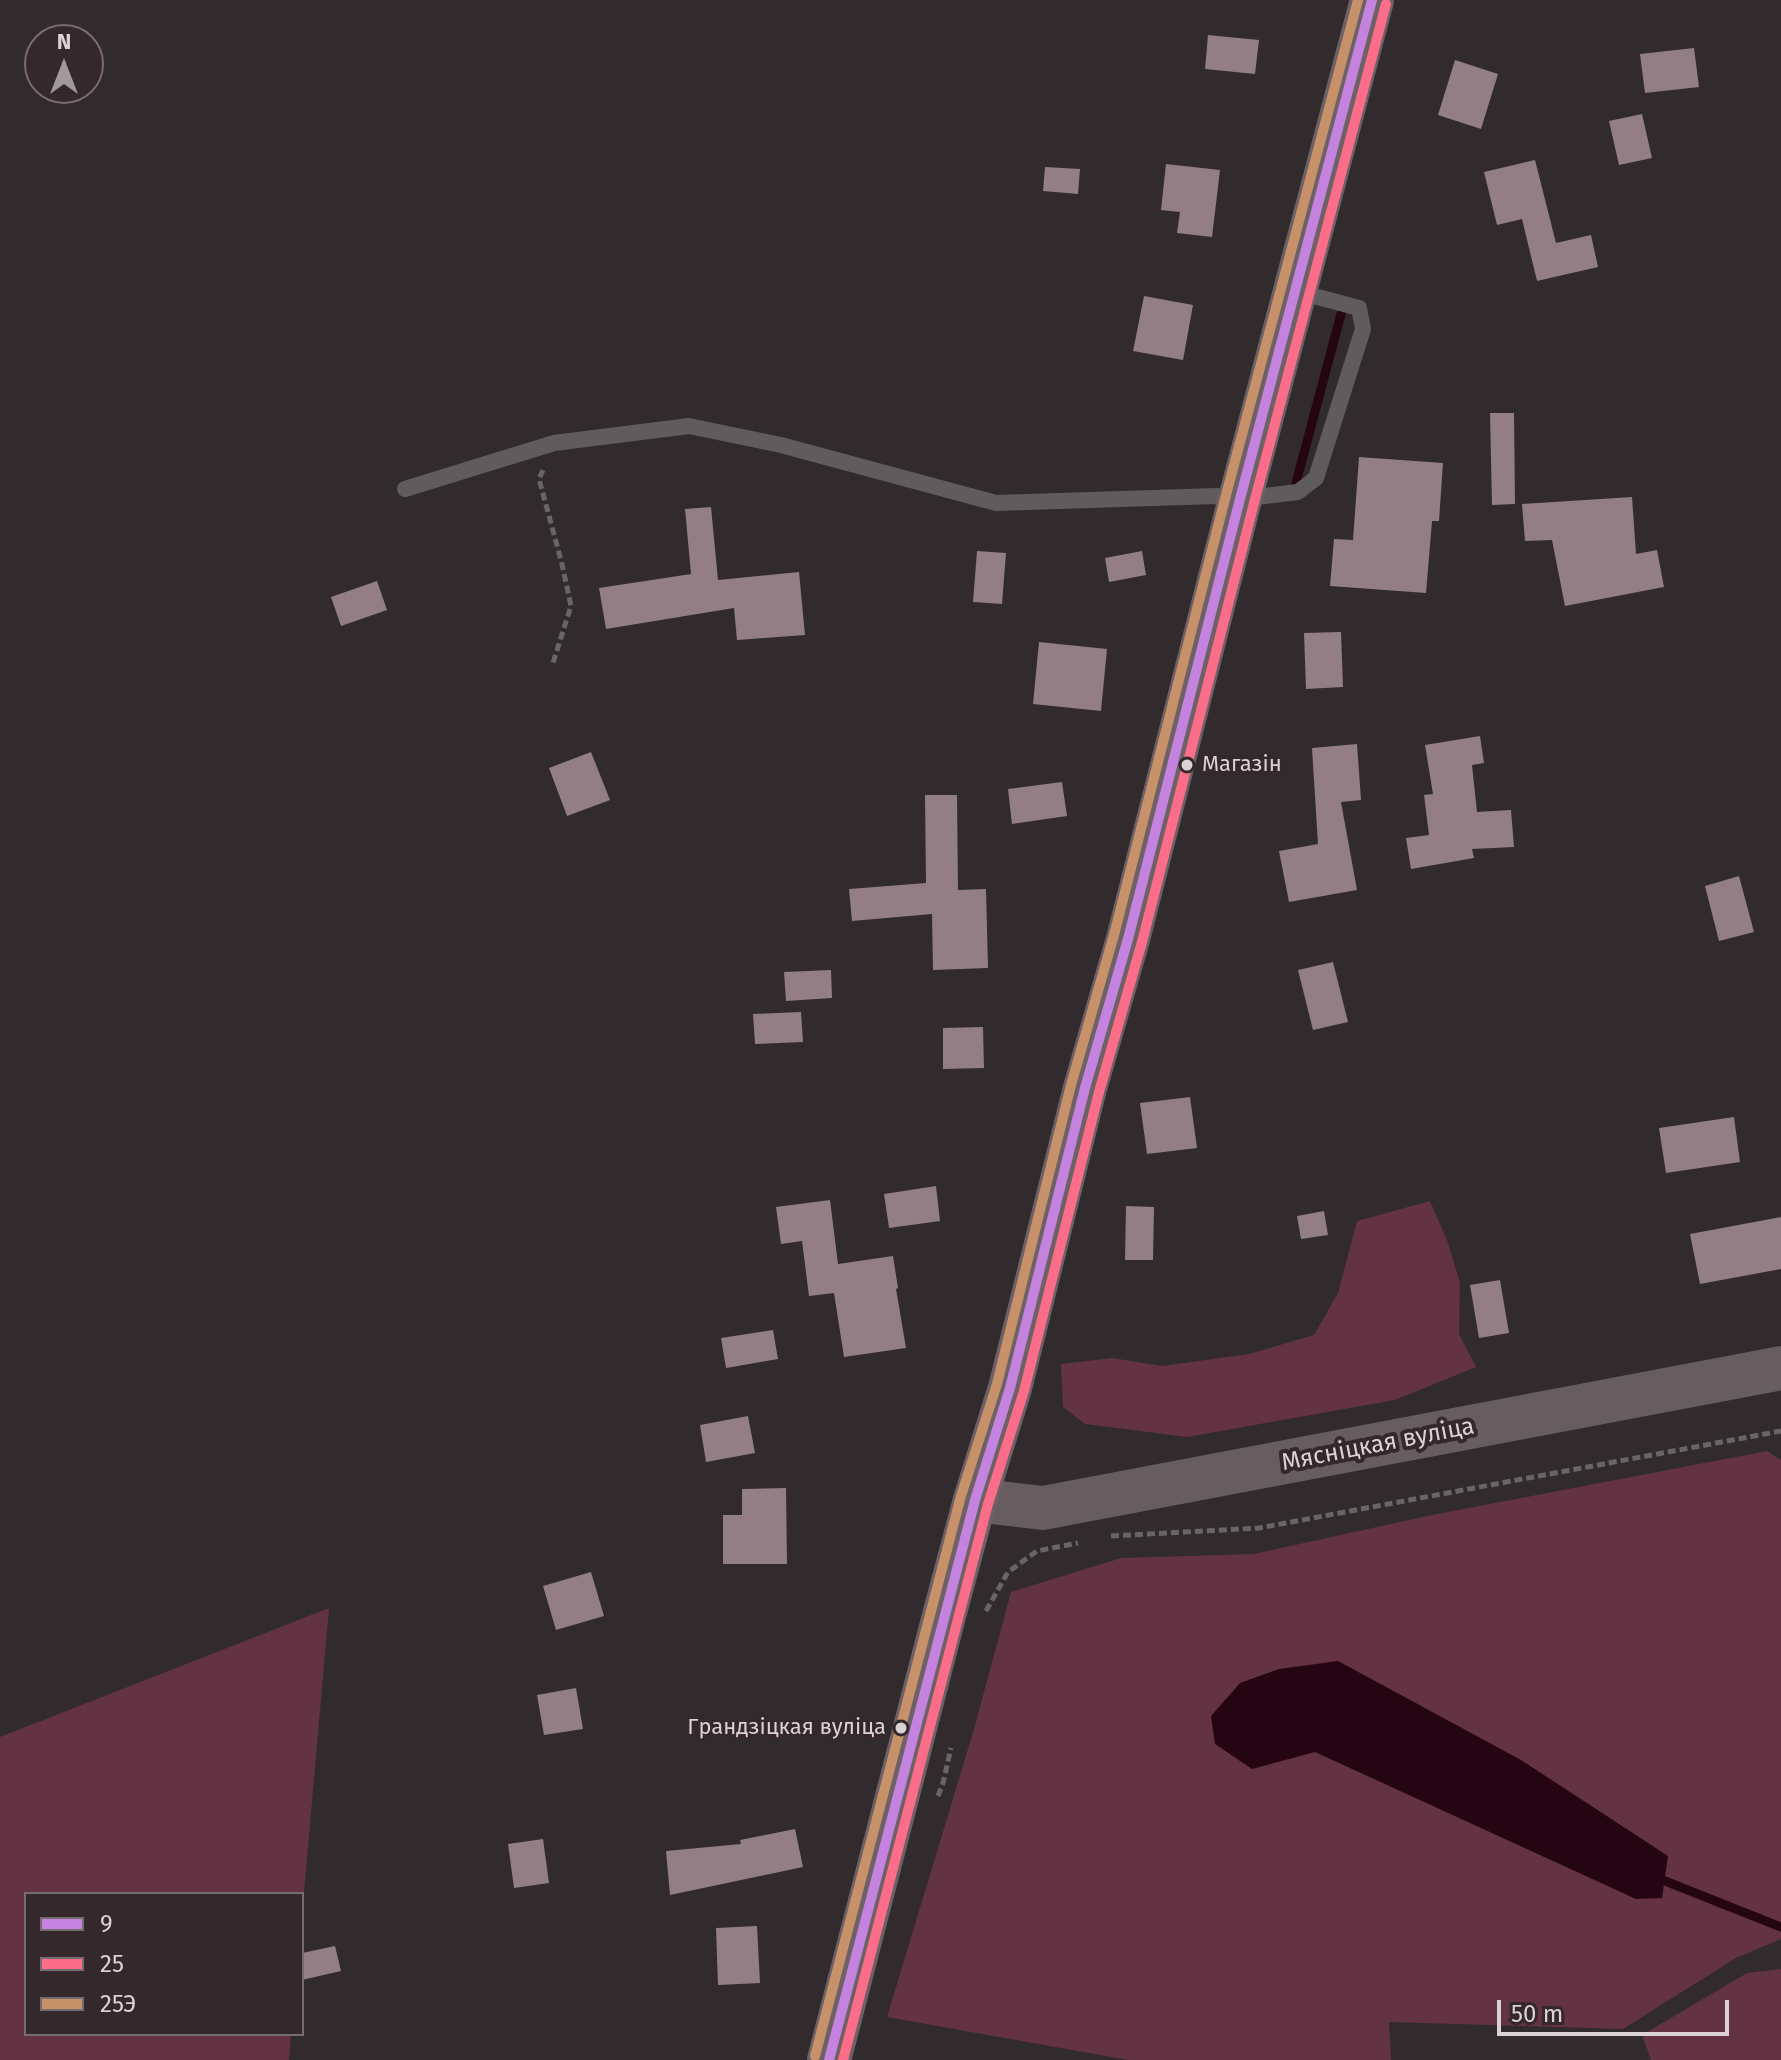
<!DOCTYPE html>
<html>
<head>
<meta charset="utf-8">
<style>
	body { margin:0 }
	#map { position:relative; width:1781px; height:2060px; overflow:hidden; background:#312b2d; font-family:"Fira Sans",sans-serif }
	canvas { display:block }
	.legend { position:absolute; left:24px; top:1892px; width:280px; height:144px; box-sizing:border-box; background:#34282c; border:2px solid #776c6f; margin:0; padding:10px 14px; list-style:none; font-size:24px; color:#dbd2d4 }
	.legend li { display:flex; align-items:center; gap:16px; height:40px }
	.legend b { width:40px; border:2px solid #776c6f }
	.north { position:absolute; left:24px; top:24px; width:80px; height:80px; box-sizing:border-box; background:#34282c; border:2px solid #776c6f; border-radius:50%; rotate:0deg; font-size:22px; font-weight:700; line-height:32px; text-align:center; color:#dbd2d4 }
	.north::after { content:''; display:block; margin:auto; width:28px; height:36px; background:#a0989a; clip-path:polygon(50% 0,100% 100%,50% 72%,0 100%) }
	.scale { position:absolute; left:1497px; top:2000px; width:232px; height:36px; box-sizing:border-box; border:4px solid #dbd2d4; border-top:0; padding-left:10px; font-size:24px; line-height:28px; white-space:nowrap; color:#dbd2d4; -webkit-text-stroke:6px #34282c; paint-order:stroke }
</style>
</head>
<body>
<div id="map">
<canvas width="1781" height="2060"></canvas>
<ul class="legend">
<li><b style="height:10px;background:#c483df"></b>9</li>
<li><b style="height:10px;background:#fb6d88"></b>25</li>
<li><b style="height:10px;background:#c7916a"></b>25Э</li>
</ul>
<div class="north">N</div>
<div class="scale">50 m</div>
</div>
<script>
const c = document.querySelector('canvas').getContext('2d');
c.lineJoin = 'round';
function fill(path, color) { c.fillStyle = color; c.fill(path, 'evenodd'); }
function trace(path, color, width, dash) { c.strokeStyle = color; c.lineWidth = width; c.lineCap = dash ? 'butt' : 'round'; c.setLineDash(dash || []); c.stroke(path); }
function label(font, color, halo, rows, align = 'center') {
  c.font = font + ' "Fira Sans",sans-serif'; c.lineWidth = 8; c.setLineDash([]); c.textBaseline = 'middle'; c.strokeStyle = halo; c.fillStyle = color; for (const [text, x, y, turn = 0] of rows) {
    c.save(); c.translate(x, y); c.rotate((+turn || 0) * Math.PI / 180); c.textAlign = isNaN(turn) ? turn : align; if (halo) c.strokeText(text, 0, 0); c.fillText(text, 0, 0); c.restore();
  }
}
const green = new Path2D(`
	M1430 1201 1447 1240 1460 1283 1459 1334 1476 1367 1395 1400 1187 1437 1085 1424 1063 1407 1061 1364 1112 1358 1162 1366 1249 1354 1314 1335 1338 1293 1357 1221Z
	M1767 1451 1781 1460V1939L1736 1958 1623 2029 1389 2022 1391 2060H1128L887 2017 974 1729 1011 1592 1121 1558 1254 1554 1427 1516Z
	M329 1608 302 1915V1894H26V2034H291L289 2060H0V1737Z
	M1781 1969V2060H1651L1642 2035 1747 1973Z`);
const water = new Path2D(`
	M1338 1661 1521 1760 1668 1856 1662 1898 1636 1899 1315 1752 1252 1769 1215 1744 1211 1716 1240 1683 1279 1669Z`);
const stream = new Path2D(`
	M1296 483 1341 314
	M1665 1881 1781 1927`);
const building = new Path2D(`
	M1208 35 1259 40 1255 74 1205 69Z
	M1694 48 1699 87 1645 93 1640 54Z
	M1455 60 1498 74 1481 129 1438 115Z
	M1642 114 1652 158 1619 165 1609 121Z
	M1535 160 1556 243 1591 235 1598 267 1537 281 1522 219 1497 225 1484 172Z
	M1166 164 1220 170 1212 237 1177 233 1180 212 1161 210Z
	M1045 167 1080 169 1078 194 1043 191Z
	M1144 296 1193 305 1183 360 1133 351Z
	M1490 413H1514L1515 504 1492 505Z
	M1359 457 1443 463 1439 521H1432L1426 593 1330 586 1334 539 1353 540Z
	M1632 497 1636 554 1657 550 1664 587 1565 606 1552 540 1525 541 1522 504Z
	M711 507 718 580 799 572 805 635 737 640 734 608 606 629 599 588 691 574 685 509Z
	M977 551 1006 553 1002 604 973 602Z
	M1142 551 1146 575 1109 582 1105 558Z
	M377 581 387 610 341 626 331 597Z
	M1341 632 1343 687 1306 689 1304 633Z
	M1039 642 1107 649 1101 711 1033 704Z
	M1480 736 1484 763 1472 765 1477 812 1511 810 1514 847 1472 849 1474 858 1411 869 1406 838 1429 835 1424 795 1433 794 1425 745Z
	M1357 744 1361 800 1341 802 1357 890 1289 902 1279 851 1318 844 1312 748Z
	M591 752 610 800 567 816 549 768Z
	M1062 782 1067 816 1012 824 1008 789Z
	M925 795H957L958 890 986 889 988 968 933 970 932 914 852 921 849 889 926 883Z
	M1739 876 1754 932 1719 941 1705 886Z
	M1333 962 1348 1022 1313 1030 1298 970Z
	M831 970 832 998 786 1001 784 972Z
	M801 1012 803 1042 755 1044 753 1014Z
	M983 1027 984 1068 943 1069V1028Z
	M1190 1097 1197 1148 1147 1154 1140 1103Z
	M1734 1117 1740 1162 1666 1173 1659 1128Z
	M936 1186 940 1221 889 1228 884 1194Z
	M830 1200 838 1264 893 1256 898 1288 896 1289 906 1348 844 1357 834 1293 809 1296 802 1241 781 1244 776 1207Z
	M1126 1206 1154 1207 1153 1260H1125Z
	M1324 1211 1328 1235 1301 1239 1297 1216Z
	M1781 1217V1269L1700 1284 1690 1234Z
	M1500 1280 1509 1333 1479 1338 1470 1285Z
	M773 1330 778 1359 726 1368 721 1338Z
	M748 1416 755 1453 706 1462 700 1425Z
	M786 1488 787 1564H723V1515H742V1489Z
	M591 1572 604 1616 556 1630 543 1586Z
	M576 1688 583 1729 544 1735 537 1695Z
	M795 1829 803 1867 670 1895 666 1851 741 1844 740 1840Z
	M543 1839 549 1883 514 1888 508 1844Z
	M757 1926 760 1983 718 1985 716 1928Z
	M335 1946 341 1971 302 1980V1953Z`);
const path = new Path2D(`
	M543 470 539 479 562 564 571 606 552 666
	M1111 1536 1259 1528 1781 1431
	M986 1611 1008 1572 1037 1551 1078 1543
	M938 1796 943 1783 951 1748`);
const lane = new Path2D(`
	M405 489 554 443 689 426 781 445 996 503 1216 496 1240 499 1298 492 1316 478 1363 329 1359 308 1295 291`);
const secondary = new Path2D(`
	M975 1500 1043 1508 1781 1368`);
const primary = new Path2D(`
	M829 2060 945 1612 975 1500 1010 1388 1085 1088 1128 939 1240 499 1372 0`);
const bus1 = new Path2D(`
	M829 2060 975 1500 1010 1388 1085 1088 1128 939 1240 499 1372 0`);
const bus2 = new Path2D(`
	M843 2060 988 1504 1024 1391 1099 1092 1142 942 1254 503 1386 4`);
const bus3 = new Path2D(`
	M815 2056 961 1496 997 1384 1071 1085 1114 935 1226 495 1358 0`);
const markers = [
	[1187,765,7,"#dbd2d4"],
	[901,1728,7,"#dbd2d4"]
];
const busNames = [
	["Магазін",1202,765],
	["Грандзіцкая вуліца",886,1728,"right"]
];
const streetNames = [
	["Мясніцкая вуліца",1378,1445,-11]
];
fill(green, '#633243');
fill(water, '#260513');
trace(stream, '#260513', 9);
fill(building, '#927e84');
trace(path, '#696466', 5, [8, 4]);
trace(lane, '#605b5c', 16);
trace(secondary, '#675d61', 44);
trace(primary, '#6e6165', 44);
trace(bus1, '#c483df', 10);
trace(bus2, '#fb6d88', 10);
trace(bus3, '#c7916a', 10);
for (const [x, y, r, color] of markers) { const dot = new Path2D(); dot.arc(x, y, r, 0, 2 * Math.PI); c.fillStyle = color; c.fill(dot); trace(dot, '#34282c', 3); }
label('22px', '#dbd2d4', '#34282c', busNames, 'left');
label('24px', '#dbd2d4', '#34282c', streetNames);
</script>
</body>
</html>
